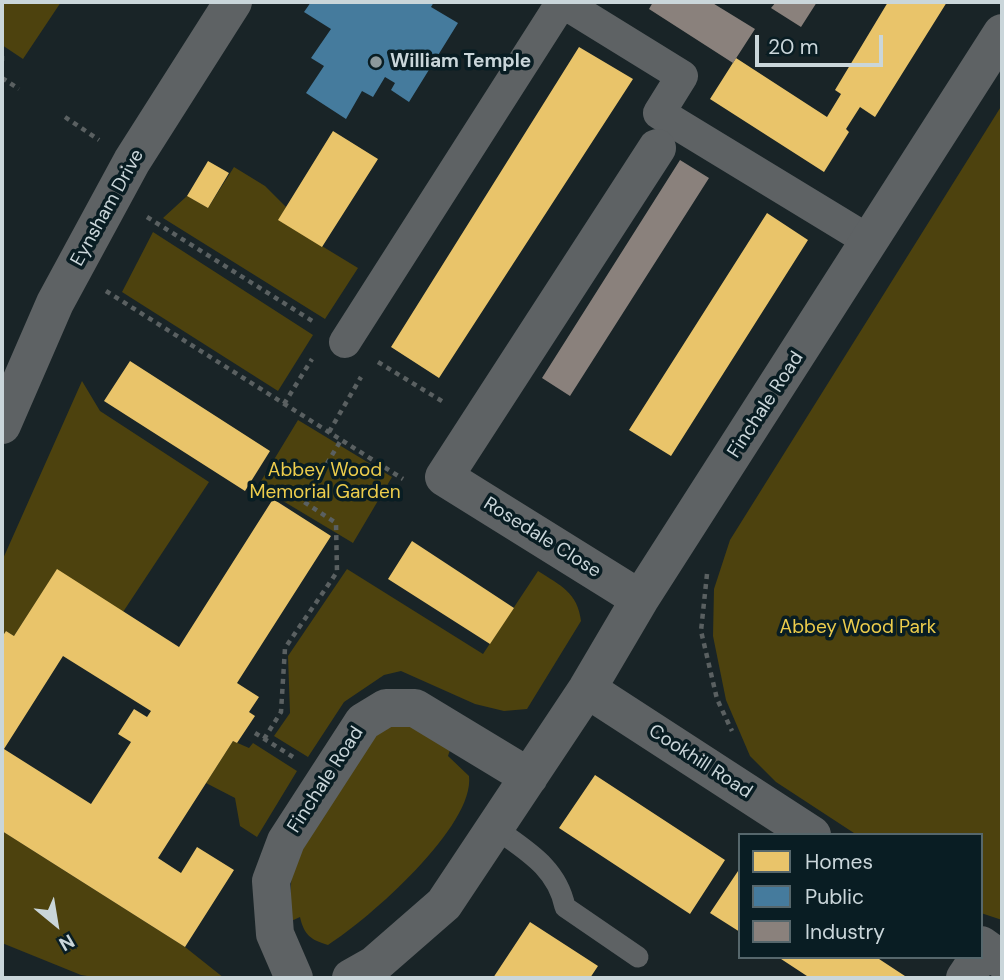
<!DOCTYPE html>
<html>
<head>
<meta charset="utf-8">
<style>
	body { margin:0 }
	#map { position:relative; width:1004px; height:980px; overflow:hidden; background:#192427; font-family:"DM Sans",sans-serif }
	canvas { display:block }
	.frame { position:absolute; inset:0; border:4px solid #cad6da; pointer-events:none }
	.legend { position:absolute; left:738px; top:833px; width:245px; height:126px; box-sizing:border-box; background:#091d23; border:2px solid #56676c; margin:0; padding:9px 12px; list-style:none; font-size:21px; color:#cad6da }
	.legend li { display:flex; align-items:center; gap:14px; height:35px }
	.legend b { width:35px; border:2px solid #56676c }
	.north { position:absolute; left:21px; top:889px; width:70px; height:70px; -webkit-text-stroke:5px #091d23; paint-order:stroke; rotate:150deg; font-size:19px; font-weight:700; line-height:28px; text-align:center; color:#cad6da }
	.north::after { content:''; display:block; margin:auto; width:24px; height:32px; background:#cad6da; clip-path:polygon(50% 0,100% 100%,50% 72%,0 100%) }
	.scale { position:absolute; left:755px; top:35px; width:128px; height:32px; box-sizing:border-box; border:4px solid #cad6da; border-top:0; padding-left:9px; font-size:21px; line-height:24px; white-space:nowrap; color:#cad6da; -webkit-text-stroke:5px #091d23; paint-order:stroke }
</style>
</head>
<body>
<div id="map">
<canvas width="1004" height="980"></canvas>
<div class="frame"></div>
<ul class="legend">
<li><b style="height:19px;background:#e9c46a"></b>Homes</li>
<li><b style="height:19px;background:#457b9d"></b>Public</li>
<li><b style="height:19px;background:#8a817c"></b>Industry</li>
</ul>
<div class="north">N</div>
<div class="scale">20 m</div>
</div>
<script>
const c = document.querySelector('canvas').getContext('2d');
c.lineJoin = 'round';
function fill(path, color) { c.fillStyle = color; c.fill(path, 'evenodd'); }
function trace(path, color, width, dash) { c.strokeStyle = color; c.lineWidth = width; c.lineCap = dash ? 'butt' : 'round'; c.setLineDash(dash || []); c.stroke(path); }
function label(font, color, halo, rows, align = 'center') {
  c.font = font + ' "DM Sans",sans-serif'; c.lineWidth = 7; c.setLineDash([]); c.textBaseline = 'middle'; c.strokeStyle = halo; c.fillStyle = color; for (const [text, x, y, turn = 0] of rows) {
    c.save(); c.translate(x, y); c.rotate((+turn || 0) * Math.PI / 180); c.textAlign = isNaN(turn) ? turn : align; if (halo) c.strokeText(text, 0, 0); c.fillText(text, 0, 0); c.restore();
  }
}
const green = new Path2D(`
	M2 2H61L23 59 2 45Z
	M1002 105V920L981 913V835H857L776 782 750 756 726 700 713 636 714 589 730 540Z
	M234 167 265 186 286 207 279 220 358 268 325 319 163 218 187 196 208 208Z
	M153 232 313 335 278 391 122 292Z
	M82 381 100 411 209 482 123 612 57 570 14 636 6 631 2 637V561Z
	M298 420 392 477 353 543 258 486Z
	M347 569 483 654 538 571C560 585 578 593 581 621L527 709 504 711 475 704 401 671 384 675 344 702 308 757 274 736 290 713 288 656Z
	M413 726 450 750 448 756 469 776C475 826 369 919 328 945 311 940 304 935 300 917L289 922 292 866 375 733 385 727Z
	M233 741 249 748 253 743 297 771 257 837 240 826 235 798 206 783Z
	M2 831 185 947 224 978H100L81 975 2 943Z`);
const homes = new Path2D(`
	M888 2H947L875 117 860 107 846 129 849 132 824 172 710 99 736 58 827 117 841 94 835 90Z
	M579 47 633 79 439 378 391 347Z
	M333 131 378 159 322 247 278 220Z
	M208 161 229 173 208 208 187 196Z
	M767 213 808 240 671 456 629 430Z
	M130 361 270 451 245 491 104 401Z
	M273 499 331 536 237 683 259 697 249 712 255 716 237 743 233 741 158 858 181 873 197 847 234 870 185 947 2 831V637L6 631 14 636 57 569 179 647ZM63 656 151 711 147 717 134 709 118 734 131 742 91 804 4 749Z
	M412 541 514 608 490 644 388 579Z
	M595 775 725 860 690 914 559 828Z
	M740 868V932L710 913Z
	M530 922 598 966 590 978H493Z
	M778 957H876L908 978H810Z`);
const public = new Path2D(`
	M311 2H434L431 7 458 23 409 102 391 90 395 83 385 77 373 97 362 91 346 119 306 93 324 66 311 58 331 29 304 12Z`);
const industry = new Path2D(`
	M653 2H711L755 29 733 63 649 9Z
	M776 2H817L801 27 771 8Z
	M680 160 709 178 570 396 542 378Z`);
const path = new Path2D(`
	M2 56V61
	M2 78 19 89
	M65 117 99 140
	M147 217 314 322
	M106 291 403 479
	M378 362 445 403
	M284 404 312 359
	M329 432 361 377
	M707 574 701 631 717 699 732 731
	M255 733 293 757
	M264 739 281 712 285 648 337 572 336 523 304 502 341 440`);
const service = new Path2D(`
	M495 828C525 850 557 867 565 907L638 957`);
const pedestrian = new Path2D(`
	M562 2 682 76 659 113 871 242
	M345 342 562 2`);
const minor = new Path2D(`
	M640 599 444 477 657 148
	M587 689 812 835
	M981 945 1002 960
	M294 978 275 934 271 881 286 841 363 722 386 708H415L529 777
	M351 978 374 965 444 904 587 689 640 599 1002 33
	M965 978 979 957`);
const tertiary = new Path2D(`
	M2 425 55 303 132 161 233 2`);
const markers = [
	[376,62,7,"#8c989b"]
];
const poiNames = [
	["William Temple",390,62]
];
const streetNames = [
	["Eynsham Drive",108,208,-61],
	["Finchale Road",766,405,-57],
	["Rosedale Close",542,538,32],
	["Cookhill Road",700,762,33],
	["Finchale Road",326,780,-57]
];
const parkNames = [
	["Abbey Wood",325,471],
	["Memorial Garden",325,493],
	["Abbey Wood Park",858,628]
];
fill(green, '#4d420e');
fill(homes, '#e9c46a');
fill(public, '#457b9d');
fill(industry, '#8a817c');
trace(path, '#5a6061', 4.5, [5, 5]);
trace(service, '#5e6264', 21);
trace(pedestrian, '#5e6264', 32);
trace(minor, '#5e6264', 38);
trace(tertiary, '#5e6264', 38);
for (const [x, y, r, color] of markers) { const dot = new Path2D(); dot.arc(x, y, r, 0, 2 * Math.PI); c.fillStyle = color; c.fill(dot); trace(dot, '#091d23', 2.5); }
label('bold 19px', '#cad6da', '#091d23', poiNames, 'left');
label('19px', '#cad6da', '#091d23', streetNames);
label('19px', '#edcd4c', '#091d23', parkNames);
</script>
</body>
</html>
